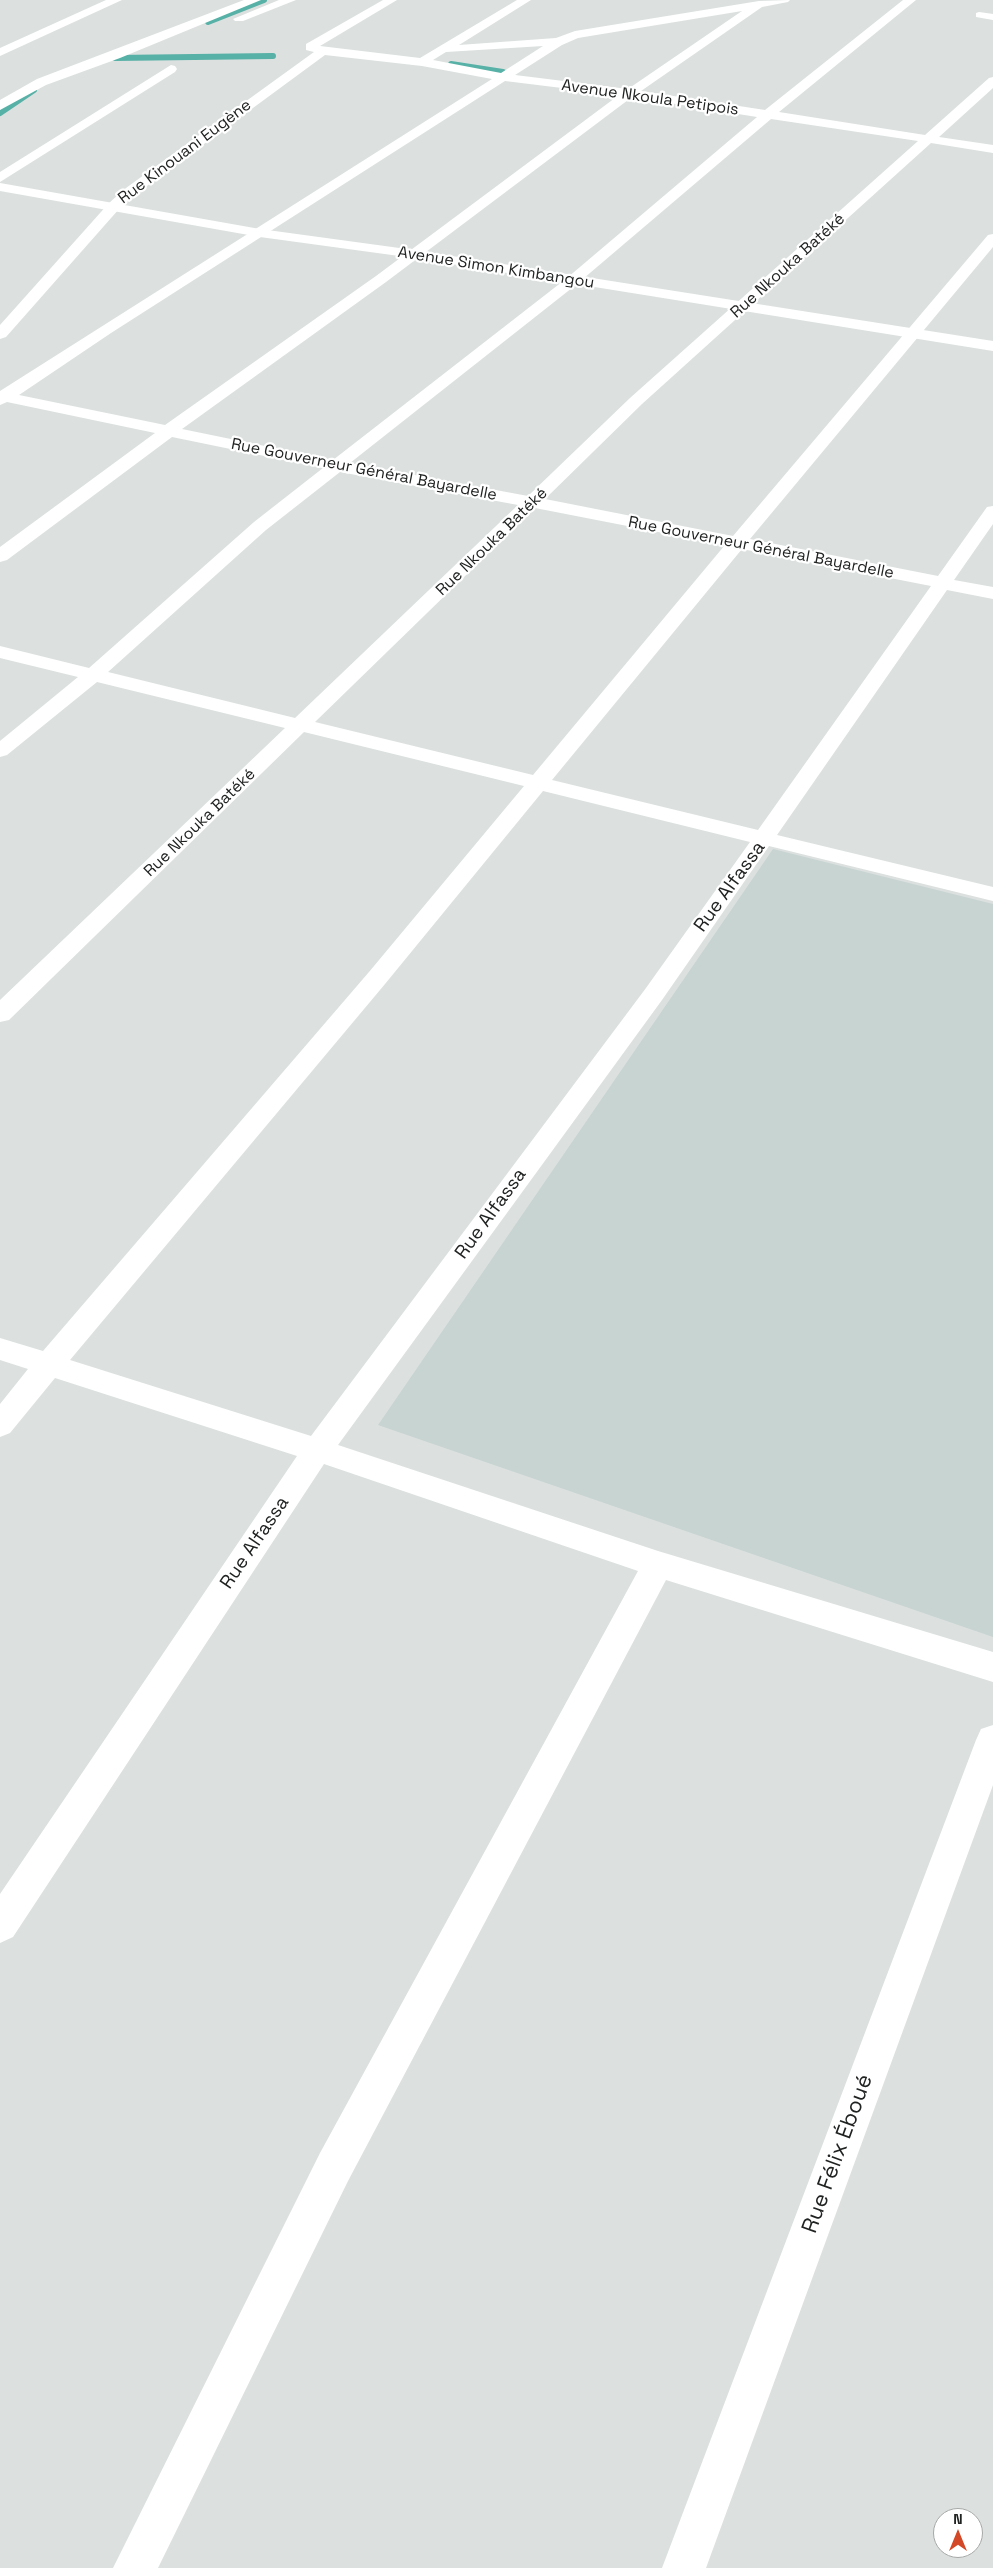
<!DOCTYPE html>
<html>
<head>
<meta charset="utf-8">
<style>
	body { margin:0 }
	#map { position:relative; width:993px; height:2568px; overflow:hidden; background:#dce1e0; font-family:"Space Grotesk",sans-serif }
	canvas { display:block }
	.north { position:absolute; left:933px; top:2508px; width:50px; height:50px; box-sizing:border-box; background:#fff; border:1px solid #a6a7a7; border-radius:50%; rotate:0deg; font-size:14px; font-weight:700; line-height:20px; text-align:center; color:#212322 }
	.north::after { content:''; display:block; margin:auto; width:18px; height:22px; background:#d34927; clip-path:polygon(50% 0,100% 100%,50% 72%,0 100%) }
</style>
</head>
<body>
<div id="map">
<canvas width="993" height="2568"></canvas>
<div class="north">N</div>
</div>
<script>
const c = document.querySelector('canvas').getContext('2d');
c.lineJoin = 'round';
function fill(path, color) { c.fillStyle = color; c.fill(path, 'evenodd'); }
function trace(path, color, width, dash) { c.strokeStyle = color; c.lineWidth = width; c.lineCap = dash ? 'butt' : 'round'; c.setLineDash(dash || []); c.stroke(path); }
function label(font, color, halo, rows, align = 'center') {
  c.font = font + ' "Space Grotesk",sans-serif'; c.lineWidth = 4.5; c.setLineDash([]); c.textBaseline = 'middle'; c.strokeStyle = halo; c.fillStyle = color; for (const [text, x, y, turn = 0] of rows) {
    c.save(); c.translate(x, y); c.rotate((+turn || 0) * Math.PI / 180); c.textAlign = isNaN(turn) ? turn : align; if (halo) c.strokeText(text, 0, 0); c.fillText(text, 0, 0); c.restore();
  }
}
const built = new Path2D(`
	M773 849 993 904V1637L378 1425Z`);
const stream = new Path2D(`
	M208 22 264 0
	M115 58 273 56
	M451 64 503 72
	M0 113 34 90`);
const lane = new Path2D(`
	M979 12 993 14V20L976 17V13Z`);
const street = new Path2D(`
	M106 0H122L0 56V48Z
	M244 0H261L120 58 46 85 0 110V100L37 79Z
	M279 0H296L243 21H235L233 19Z
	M383 0H397L320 46 420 58 517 0H531L459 45 556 38 575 31 759 1 790 0 788 2 762 7 641 91 765 110 903 0H916L779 112 925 135 989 78 993 77V88L939 137 993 145V153L931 143 642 404 545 499 733 536 988 235 993 234V247L750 539 938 576 987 507 993 506V524L954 580 993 587V599L947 590 777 835 993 887V901L769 846 662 1000 338 1445 658 1551 993 1652V1682L666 1580 348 2181 158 2568H113L320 2153 638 1571 324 1464 13 1937 0 1943V1894L297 1456 55 1378 10 1433 0 1437V1404L28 1369 0 1360V1338L43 1351 369 972 524 786 304 732 9 1020 0 1022V1000L285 728 97 682 7 755 0 757V741L78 677 0 658V646L89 668 254 522 323 468 172 437 7 560 0 562V547L155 433 7 402 0 405V391L492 79 422 66 325 55 136 194 119 209 6 337 0 339V325L109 203 126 188 314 52 306 50V44ZM742 11 628 89 515 75 562 45 578 38ZM543 46 501 73 433 60 446 52ZM505 81 619 95 376 276 165 425 19 395 111 333ZM632 97 757 117 567 278 333 460 182 429 386 282ZM771 119 918 141 630 398 528 496 350 463 577 284ZM340 472 518 505 295 718 108 672 266 530ZM535 508 725 545 533 775 315 722ZM742 549 931 586 758 830 552 780ZM543 791 750 842 646 988 311 1436 70 1360 385 984Z
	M171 65 175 66 177 69 175 72 0 182V172Z
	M993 1725V1785L706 2568H662L976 1740 981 1729Z`);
const secondary = new Path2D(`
	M0 183 260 229 414 250 993 341V351L414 258 260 237 0 191Z`);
const farStreetnames = [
	["Avenue Nkoula Petipois",650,98,8],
	["Rue Kinouani Eugène",185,152,-37],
	["Rue Nkouka Batéké",788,266,-42],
	["Avenue Simon Kimbangou",496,268,9],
	["Rue Gouverneur Général Bayardelle",364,470,11],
	["Rue Nkouka Batéké",492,542,-44],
	["Rue Gouverneur Général Bayardelle",761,548,11],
	["Rue Nkouka Batéké",200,823,-44]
];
const streetNames = [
	["Rue Alfassa",730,887,-54],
	["Rue Alfassa",491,1214,-54],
	["Rue Alfassa",255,1543,-56]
];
const nearStreetnames = [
	["Rue Félix Éboué",838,2154,-70]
];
fill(built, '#c7d4d2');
trace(stream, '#58b1a6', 6);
fill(lane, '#fff');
fill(street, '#fff');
fill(secondary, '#fff');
label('16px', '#212322', '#fff', farStreetnames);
label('19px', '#212322', '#fff', streetNames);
label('22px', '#212322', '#fff', nearStreetnames);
</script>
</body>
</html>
